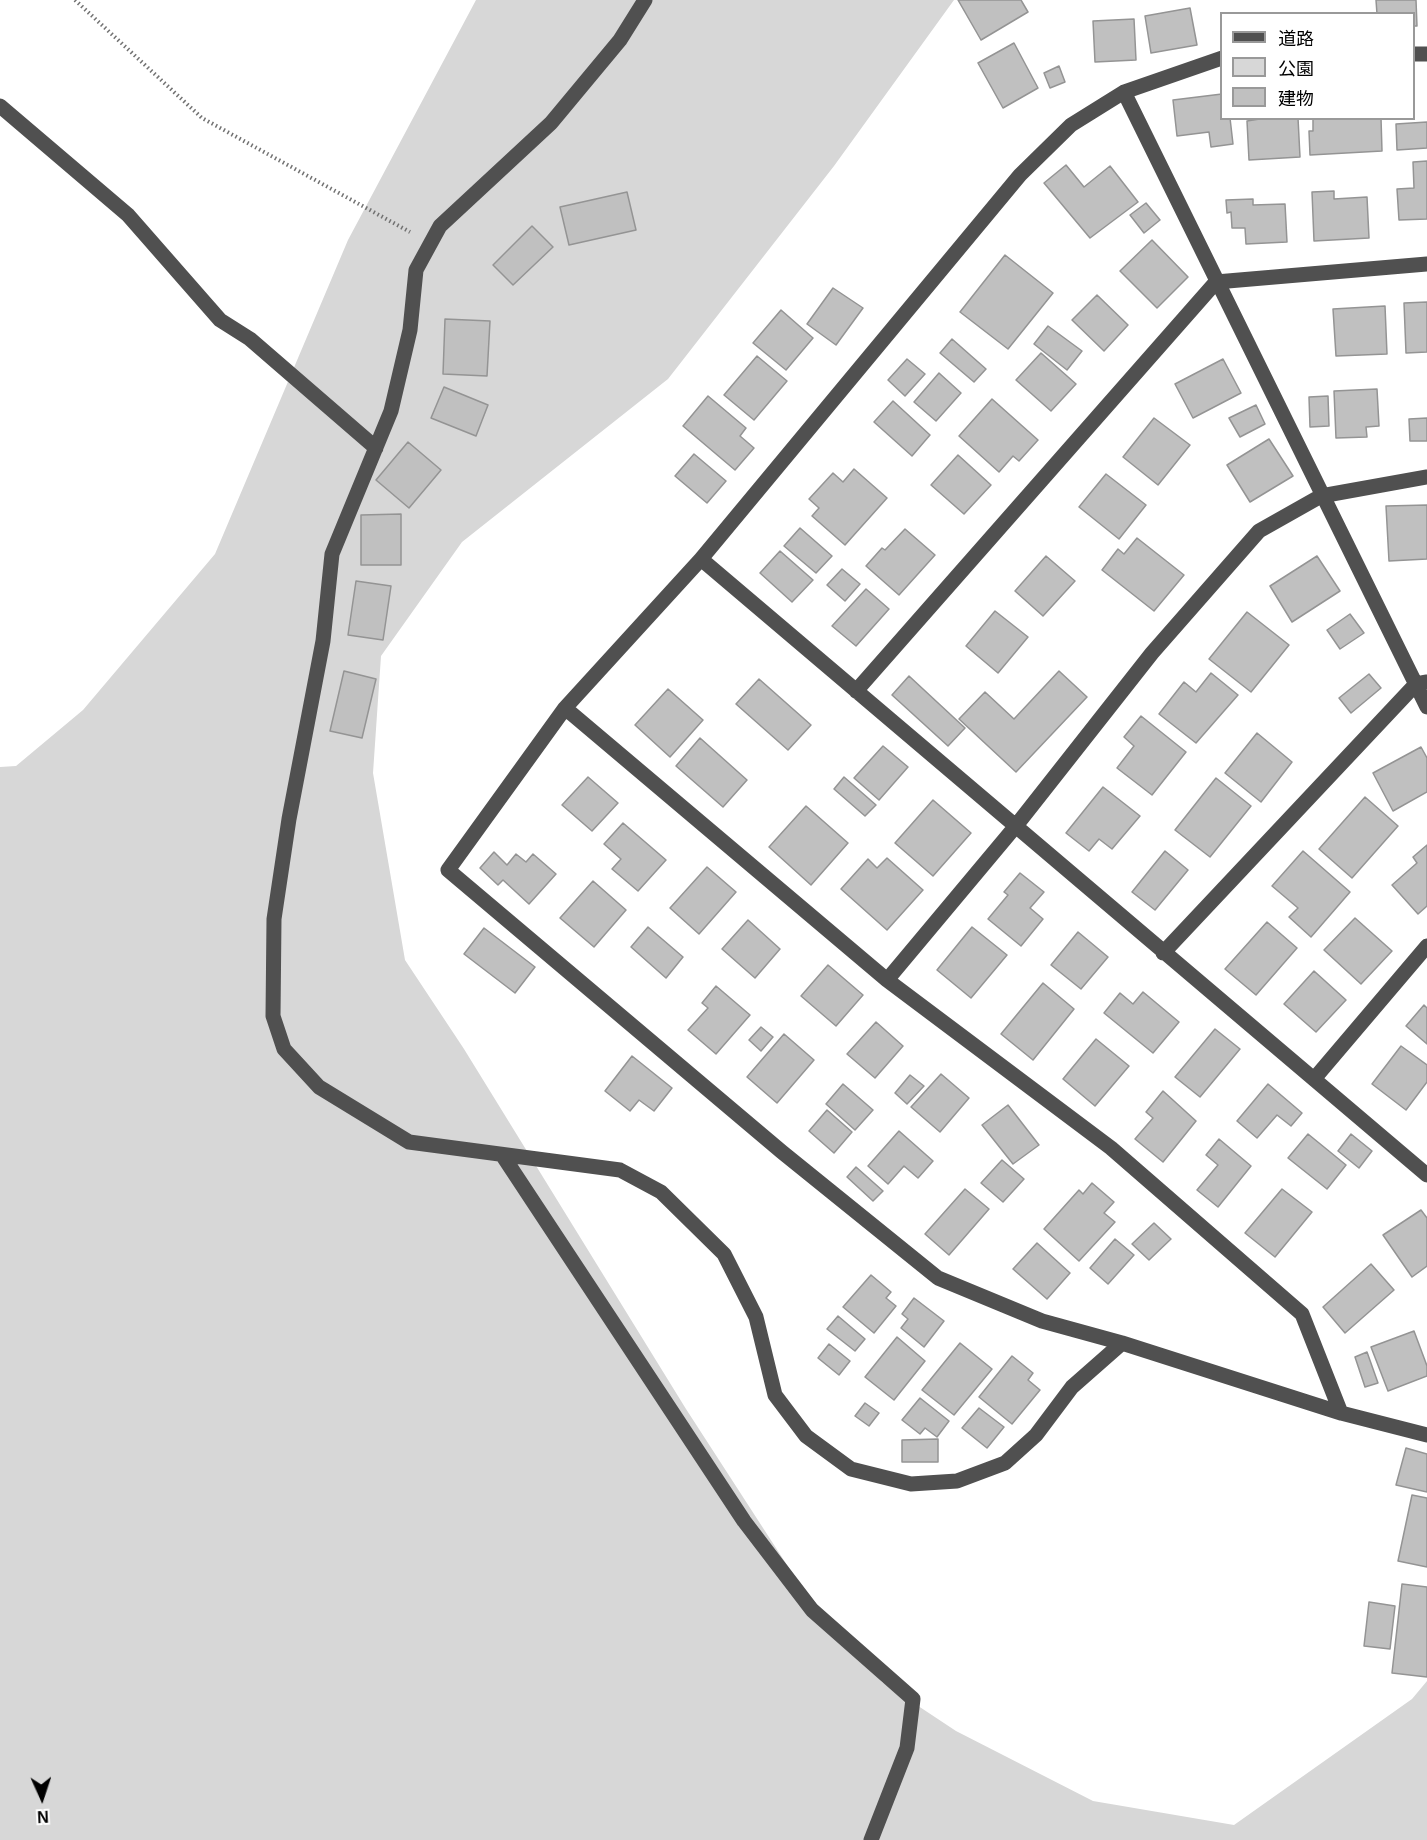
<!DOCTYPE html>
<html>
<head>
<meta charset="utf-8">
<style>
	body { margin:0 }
	#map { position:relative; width:1427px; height:1840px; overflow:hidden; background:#fff; font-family:Helvetica,"Noto Sans JP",sans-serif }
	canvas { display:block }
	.legend { position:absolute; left:1220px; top:12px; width:195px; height:108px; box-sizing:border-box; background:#fff; border:2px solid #999; margin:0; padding:8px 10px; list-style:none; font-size:18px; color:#000 }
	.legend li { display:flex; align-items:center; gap:12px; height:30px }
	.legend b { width:30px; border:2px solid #999 }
	.north { position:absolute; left:12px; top:1768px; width:60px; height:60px; -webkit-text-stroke:4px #fff; paint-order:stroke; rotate:177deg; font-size:16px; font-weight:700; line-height:24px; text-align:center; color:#000 }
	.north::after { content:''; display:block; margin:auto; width:21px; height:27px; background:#000; clip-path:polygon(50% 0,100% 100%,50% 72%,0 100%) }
</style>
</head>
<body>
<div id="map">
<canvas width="1427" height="1840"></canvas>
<ul class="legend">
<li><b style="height:8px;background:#505050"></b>道路</li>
<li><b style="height:16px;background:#d7d7d7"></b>公園</li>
<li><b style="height:16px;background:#c0c0c0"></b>建物</li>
</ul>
<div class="north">N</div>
</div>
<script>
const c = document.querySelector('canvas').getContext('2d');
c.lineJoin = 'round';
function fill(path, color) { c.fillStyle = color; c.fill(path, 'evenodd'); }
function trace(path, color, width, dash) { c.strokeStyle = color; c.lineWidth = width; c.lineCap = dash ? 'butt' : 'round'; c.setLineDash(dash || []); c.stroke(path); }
const green = new Path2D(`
	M476 0H954L834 166 668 379 462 542 381 656 373 773 405 960 464 1049 686 1409 798 1582 882 1682 956 1731 1093 1801 1234 1825 1412 1699 1427 1681V1840H0V767L16 766 83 710 215 554 348 240Z`);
const building = new Path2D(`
	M958 0H1021L1028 12 981 40Z
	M1376 0H1416L1417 26H1414V14H1377Z
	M1190 8 1197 45 1151 53 1145 16Z
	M1134 19 1136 60 1095 62 1093 21Z
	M1014 43 1038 88 1003 108 978 63Z
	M1059 66 1065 82 1050 88 1044 73Z
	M1222 94V118H1230L1233 144 1211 147 1209 132 1177 136 1173 100Z
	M1266 118H1298L1300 157 1249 160 1247 121Z
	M1313 118H1381L1382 151 1310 155 1309 131H1313Z
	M1427 122V148L1397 150 1396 124Z
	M1427 161V219L1399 220 1397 189 1414 188 1413 162Z
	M1066 165 1084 187 1110 166 1138 202 1090 238 1044 183Z
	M1334 191V199L1367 197 1369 238 1314 241 1312 192Z
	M627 192 636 230 569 245 560 207Z
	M1253 199V205L1285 204 1287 242 1246 244 1245 228H1232L1231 212 1227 213 1226 200Z
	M1146 203 1160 220 1144 233 1130 215Z
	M532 226 553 247 513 285 493 265Z
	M1152 240 1188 277 1157 308 1120 271Z
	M1005 255 1053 293 1008 349 960 312Z
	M833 288 863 308 836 345 807 324Z
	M1097 295 1128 325 1104 351 1072 320Z
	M1427 302V352L1406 353 1404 303Z
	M1385 306 1387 354 1336 356 1333 309Z
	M781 310 813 338 786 370 753 343Z
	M445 319 490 321 487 376 443 374Z
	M1048 326 1082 351 1067 370 1034 344Z
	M952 339 986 369 974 382 940 353Z
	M1041 353 1076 384 1051 411 1016 380Z
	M757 356 787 381 754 420 724 395Z
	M907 359 925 374 905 396 888 380Z
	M1223 359 1241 393 1193 418 1175 384Z
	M939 373 961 393 936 421 914 402Z
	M444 387 488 405 476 436 431 418Z
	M1377 389 1379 426 1366 427 1367 437 1336 438 1334 391Z
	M708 396 746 428 740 436 754 448 735 470 683 426Z
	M1328 396 1329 426 1310 427 1309 397Z
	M992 399 1038 440 1019 461 1013 456 999 472 959 436Z
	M893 401 930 435 912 456 874 422Z
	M1256 405 1265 424 1240 437 1229 418Z
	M1154 418 1190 445 1158 485 1123 457Z
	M1427 418V441H1410L1409 419Z
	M1269 439 1293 476 1250 502 1227 465Z
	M408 442 441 470 409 508 376 480Z
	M694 454 726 481 707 503 675 476Z
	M958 455 991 485 964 514 931 485Z
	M854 469 887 498 845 545 812 516 819 508 809 499 833 473 843 482Z
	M1106 474 1146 505 1119 539 1079 507Z
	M1427 505V559L1389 561 1386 506Z
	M401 514V565H361V515Z
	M800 528 832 556 816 573 784 546Z
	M905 529 935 555 899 595 866 566 882 548 885 550Z
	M1137 538 1184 575 1154 611 1102 570 1118 549 1124 554Z
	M780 551 813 580 792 602 760 573Z
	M1046 556 1075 581 1043 616 1015 591Z
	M1317 556 1340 591 1292 622 1270 586Z
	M842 569 860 584 845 601 827 585Z
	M356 581 391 586 383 640 348 635Z
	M866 589 889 609 856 646 832 626Z
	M995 611 1028 637 998 673 966 646Z
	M1247 612 1289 645 1251 692 1209 659Z
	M1350 614 1364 633 1340 649 1327 630Z
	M344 671 376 679 362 738 330 731Z
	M1059 671 1087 697 1016 772 959 719 985 692 1014 719Z
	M1211 673 1238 695 1196 743 1159 714 1184 682 1196 692Z
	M1369 674 1381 688 1351 713 1339 698Z
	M909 676 965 728 948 746 892 695Z
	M759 679 811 725 788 750 736 704Z
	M668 689 703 720 670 757 635 725Z
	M1141 716 1186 752 1152 795 1117 768 1134 746 1124 737Z
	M1257 733 1292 762 1261 802 1225 773Z
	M700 738 747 780 723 807 676 766Z
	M883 746 908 767 879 800 854 778Z
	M1421 747 1427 758V792L1393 811 1373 773Z
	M588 777 618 803 592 831 562 805Z
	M844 777 876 805 865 816 834 789Z
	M1216 778 1251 806 1210 857 1175 830Z
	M1103 787 1140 816 1112 849 1099 839 1089 851 1066 833Z
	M1365 797 1398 826 1352 878 1319 849Z
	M933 800 971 833 933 876 895 843Z
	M806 806 848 843 811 885 769 847Z
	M623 823 666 860 638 891 612 869 621 859 604 844Z
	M1427 845V906L1418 914 1392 885 1417 863 1413 857Z
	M1165 851 1188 870 1155 910 1132 892Z
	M1303 851 1350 892 1311 937 1289 917 1298 908 1272 886Z
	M494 852 507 865 516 854 526 862 533 854 556 874 529 904 503 880 498 885 480 868Z
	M887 858 923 890 887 930 841 889 868 859 877 868Z
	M707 867 736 892 699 934 670 908Z
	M1020 873 1044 892 1030 908 1043 919 1021 946 988 919 1008 895 1004 892Z
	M593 881 626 910 594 947 560 918Z
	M1355 918 1392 951 1361 984 1324 950Z
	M748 920 780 949 755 978 722 949Z
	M1267 922 1297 948 1256 995 1225 969Z
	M648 927 683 957 666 978 631 947Z
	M972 927 1007 955 971 998 937 970Z
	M484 928 535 967 515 993 464 954Z
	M1078 932 1108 957 1081 989 1051 965Z
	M828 965 863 995 836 1026 801 996Z
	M1314 971 1346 1000 1316 1032 1284 1004Z
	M1043 983 1074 1009 1033 1060 1001 1034Z
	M716 986 750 1015 716 1054 688 1030 708 1008 702 1003Z
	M1143 992 1179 1022 1153 1053 1104 1013 1120 993 1133 1004Z
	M1424 1005 1427 1008V1044L1406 1026Z
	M876 1022 903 1046 875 1078 847 1054Z
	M761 1027 773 1037 761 1051 749 1040Z
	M1215 1029 1240 1049 1200 1097 1175 1077Z
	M784 1034 814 1060 777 1103 747 1077Z
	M1096 1039 1129 1066 1095 1106 1063 1079Z
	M1401 1046 1427 1065V1082L1406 1110 1372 1084Z
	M632 1056 672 1088 654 1111 639 1100 630 1111 605 1091Z
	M941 1074 969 1098 940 1132 911 1107Z
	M910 1075 924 1086 907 1104 895 1093Z
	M843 1084 873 1110 855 1130 826 1104Z
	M1268 1084 1302 1113 1291 1126 1277 1115 1257 1138 1237 1121Z
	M1163 1091 1196 1121 1163 1162 1135 1139 1153 1118 1146 1112Z
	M1008 1105 1039 1145 1013 1164 982 1125Z
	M827 1110 852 1132 834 1153 809 1131Z
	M899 1131 933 1161 918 1178 904 1166 888 1184 868 1166Z
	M1308 1134 1346 1165 1327 1189 1288 1158Z
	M1351 1134 1372 1151 1359 1168 1338 1151Z
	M1219 1139 1251 1166 1218 1207 1197 1190 1218 1165 1206 1155Z
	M1002 1160 1024 1179 1003 1202 981 1183Z
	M856 1167 883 1191 873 1201 847 1177Z
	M1092 1183 1114 1202 1104 1213 1115 1222 1079 1261 1044 1229 1079 1190 1083 1194Z
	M965 1189 989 1209 949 1255 925 1234Z
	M1282 1189 1312 1212 1275 1257 1245 1233Z
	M1421 1210 1427 1218V1266L1412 1277 1383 1235Z
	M1154 1223 1171 1239 1149 1260 1132 1244Z
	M1115 1239 1134 1255 1108 1284 1090 1268Z
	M1037 1243 1070 1273 1047 1299 1013 1269Z
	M1371 1264 1394 1290 1345 1333 1323 1307Z
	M871 1275 891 1292 886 1298 896 1306 874 1333 843 1307Z
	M914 1298 944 1321 924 1347 901 1328 908 1319 902 1314Z
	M838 1316 865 1339 855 1351 827 1329Z
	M1414 1331 1427 1366V1376L1388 1391 1371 1347Z
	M897 1337 925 1361 894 1400 865 1377Z
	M960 1343 992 1369 954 1415 922 1390Z
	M829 1344 850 1361 839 1375 818 1358Z
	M1367 1352 1378 1383 1365 1387 1355 1357Z
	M1012 1356 1033 1373 1028 1380 1040 1390 1012 1424 979 1397Z
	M920 1398 949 1421 937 1437 925 1428 920 1434 902 1420Z
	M865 1403 879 1413 869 1426 855 1416Z
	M979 1408 1004 1427 987 1448 962 1428Z
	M938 1439V1462H902V1440Z
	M1406 1448 1427 1454V1492L1396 1485Z
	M1412 1495 1427 1498V1567L1398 1561Z
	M1402 1584 1427 1587V1677L1392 1673Z
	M1369 1602 1395 1606 1390 1649 1364 1646Z`);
const path = new Path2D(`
	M75 0 202 118 410 232`);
const minor = new Path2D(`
	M645 0 620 40 551 123 440 226 416 270 410 330 391 411 332 554 323 641 289 819 274 919 273 1016 284 1049 319 1087 409 1142 620 1170 661 1192 724 1254 756 1317 775 1395 806 1436 851 1469 911 1484 957 1481 1005 1463 1036 1435 1072 1387 1122 1343
	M1414 54H1427
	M1222 58 1124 92 1071 125 1020 175 701 559 565 708 448 870 782 1152 938 1278 1042 1321 1122 1343 1341 1413 1427 1435
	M1124 92 1427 707
	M0 106 128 215 220 320 250 339 376 448
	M701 559 1427 1175
	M856 691 1216 282 1427 264
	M565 708 887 980 1111 1148 1302 1314 1341 1413
	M1163 953 1416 684 1427 682
	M887 980 1015 827 1152 653 1259 531 1321 496 1427 477
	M1314 1079 1427 946
	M503 1156 744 1521 812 1610 913 1699 907 1748 871 1840`);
fill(green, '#d7d7d7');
fill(building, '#c0c0c0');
trace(building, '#949494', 1.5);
trace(path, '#727272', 4, [1.5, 3]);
trace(minor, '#505050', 15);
</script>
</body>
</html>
